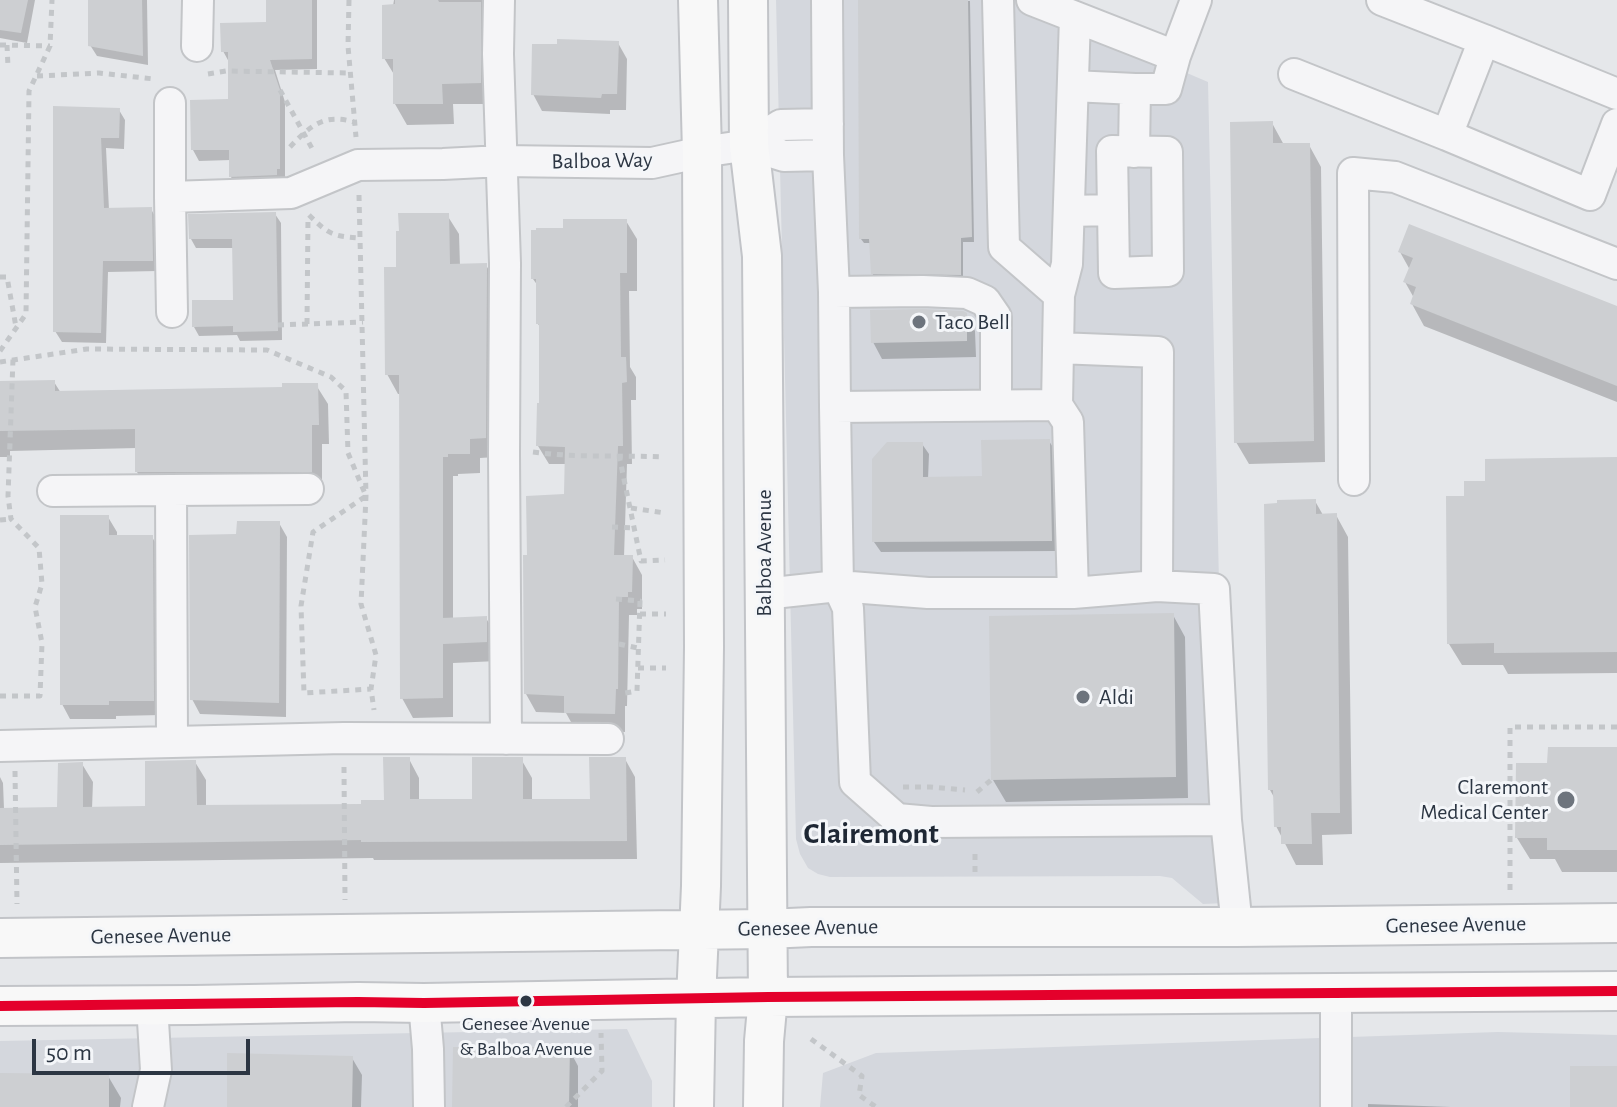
<!DOCTYPE html>
<html>
<head>
<meta charset="utf-8">
<style>
	body { margin:0 }
	#map { position:relative; width:1617px; height:1107px; overflow:hidden; background:#e5e7ea; font-family:"Alegreya Sans",sans-serif }
	canvas { display:block }
	.scale { position:absolute; left:32px; top:1039px; width:218px; height:36px; box-sizing:border-box; border:4px solid #2c3643; border-top:0; padding-left:10px; font-size:24px; line-height:28px; white-space:nowrap; color:#2c3643; -webkit-text-stroke:6px #f4f6f9; paint-order:stroke }
</style>
</head>
<body>
<div id="map">
<canvas width="1617" height="1107"></canvas>
<div class="scale">50 m</div>
</div>
<script>
const c = document.querySelector('canvas').getContext('2d');
c.lineJoin = 'round';
function fill(path, color) { c.fillStyle = color; c.fill(path, 'evenodd'); }
function trace(path, color, width, dash) { c.strokeStyle = color; c.lineWidth = width; c.lineCap = dash ? 'butt' : 'round'; c.setLineDash(dash || []); c.stroke(path); }
function label(font, color, halo, rows, align = 'center') {
  c.font = font + ' "Alegreya Sans",sans-serif'; c.lineWidth = 6; c.setLineDash([]); c.textBaseline = 'middle'; c.strokeStyle = halo; c.fillStyle = color; for (const [text, x, y, turn = 0] of rows) {
    c.save(); c.translate(x, y); c.rotate((+turn || 0) * Math.PI / 180); c.textAlign = isNaN(turn) ? turn : align; if (halo) c.strokeText(text, 0, 0); c.fillText(text, 0, 0); c.restore();
  }
}
const built = new Path2D(`
	M776 0H1016L1208 82 1226 903 1203 904 1172 878 1160 876 830 877 818 874 808 868 800 854 796 839Z
	M627 1029 652 1081V1107H0V1041Z
	M1498 1032 1617 1035V1107H820L823 1073 876 1053Z`);
const shadow = new Path2D(`
	M0 0H35L27 43 0 38Z
	M90 0H147L148 65 97 56 90 45Z
	M268 0H317V69L275 70 285 102V179L237 187 231 177V160L199 161 193 150 230 101 229 62 223 51 268 24Z
	M394 0H498L492 104H453L454 124 407 125 395 104V76L384 58Z
	M860 0 970 1 974 242H963V279L875 278 872 273V243H864L861 239Z
	M618 43 627 59 626 110H610V114L542 111 533 94Z
	M55 109 119 110 125 120 124 149 106 148 109 210 151 209 157 220 158 271 108 272 106 343 62 342 55 331Z
	M1272 123 1284 145H1309L1321 167 1325 462 1249 464 1236 442Z
	M275 214 281 223 282 340 240 341 237 335 199 336 194 327 235 302 234 248H196L191 239Z
	M447 215 459 234 460 266 486 265 497 285 496 457 480 458V473L458 474V476H453V620L486 618 497 637 498 661 453 663V717L413 718 402 698 401 394H398L387 374 398 269Z
	M626 221 637 239V291H629L630 367 636 377V400H631L632 464H627L624 557H632L642 575V609H637V615H629L627 706H625V732L576 731 566 713 536 712 526 694 566 496V464H549L538 446 541 405V328L538 324V286L533 279 565 230Z
	M1400 252 1617 308V402L1424 326 1412 304 1414 298 1405 282 1410 270Z
	M966 314 975 331 976 357 882 359 873 342Z
	M54 382 61 393 284 389 316 385 328 404 329 444H322V491H149L137 472V448L10 451V457H0V388Z
	M1049 441 1056 452 1057 551 881 552 874 542 922 444 929 454 928 479 984 478Z
	M1617 459V673L1508 674 1503 665H1462L1449 644 1465 498Z
	M1315 501 1323 515H1336L1348 537 1352 834 1322 835 1323 865H1296L1276 826 1275 799 1270 790Z
	M108 517 117 532V537H152L161 552V715L116 716V719H70L62 704Z
	M279 523 287 537 286 717 200 714 192 699 238 536Z
	M1173 615 1185 637 1188 798 1006 802 993 780Z
	M1617 749V872H1562L1555 859H1530L1517 838Z
	M409 759 419 778V801H474L521 759 532 778V801H592L625 759 635 777 637 859 374 860 373 858 0 863V777L3 783 4 809H59L82 764 93 782 92 809 147 808 195 762 206 780V807L363 806 386 802Z
	M569 1049 578 1066V1107H454Z
	M352 1058 362 1075 361 1107H229Z
	M0 1075 108 1076 121 1098 120 1107H0Z
	M1368 1104 1451 1107H1368Z`);
const building = new Path2D(`
	M0 0H28L21 33 0 30Z
	M88 0H142L143 56 88 46Z
	M266 0H312V59L270 60 280 90V169H277V175L229 177V150H191L190 100 228 99V52H221L220 23 266 22Z
	M395 0H438L439 2H481V83L442 84 443 104H393V59H382V5L395 4Z
	M858 0H968L972 237 961 238V275L871 274 869 239H859Z
	M557 39 619 41 617 94H602L601 98 531 95 532 44H557Z
	M53 106 120 108 119 138H101L104 208 152 207 153 261H103L101 333 53 332Z
	M1273 121V143H1310L1314 441 1234 443 1230 122Z
	M276 212 278 331 233 332V326L192 327V300H233L232 239H189L188 214Z
	M398 213H449L450 264 487 263 486 438 470 439V454H448V457H443V618L487 616V642L443 644V698L400 699 399 375H385L384 267H396V231H399Z
	M563 219H627V273H620L621 357H626L627 382 622 383 623 446H618L614 555H633L632 592H628V597H619L618 689H616L615 714 564 713V696L524 694 523 555H527L526 496 564 494 565 447 536 446 537 403H539V324H536V279H531V230H536V228H563Z
	M1409 224 1617 306V386L1410 304 1416 287 1403 282 1413 258 1398 252Z
	M923 309 963 311 967 313V341L871 343 870 310Z
	M55 380V391L282 387V383H318L319 425H312V472H135V429L0 431V381Z
	M1050 439 1052 541 872 542V459L887 442H923V477L982 476 981 440Z
	M1617 457V652L1494 653V643L1447 644 1446 496H1464V481H1485V459Z
	M1316 499V514L1337 513 1340 813H1311L1312 844H1281V827H1274L1273 790H1268L1264 504 1277 503V500Z
	M60 515H109V535H153L154 701H109V705H60Z
	M237 521H280L279 703 190 700 189 535 236 534Z
	M1174 613 1176 777 991 780 989 616Z
	M1548 747H1617V850H1547V838H1515L1516 763H1547Z
	M383 757H410V799H472V757H523V799H590L589 757H626L627 841 361 842V840L0 845V808L57 807 58 763 83 762V807L145 806V761L191 760H196L197 805 361 804V800H384Z
	M453 1047H570L569 1107H452Z
	M227 1053 353 1056 352 1107H227Z
	M1570 1066H1617V1107H1570Z
	M0 1073 109 1074V1107H0Z`);
const path = new Path2D(`
	M349 0 348 46 356 137
	M0 45 50 46
	M7 45 8 67
	M208 74 226 71 350 73
	M37 76 99 73 154 79
	M280 90 314 152
	M290 147C310 126 324 113 354 122
	M359 195 366 496 361 604 376 655 371 689 374 710
	M309 215C329 235 333 236 360 238
	M0 277H7L16 327
	M307 324 308 217
	M278 325 363 322
	M0 351 26 314 29 91 50 46 52 0
	M0 362 87 349 267 350 331 377 346 391 348 453 366 496 313 532 301 606 304 693 371 689
	M533 452C577 458 620 455 664 457
	M619 455 641 561 665 560
	M631 508 665 513
	M0 520 11 519
	M612 527 635 528
	M616 599 640 601 637 691 620 694
	M640 614H666
	M619 644 638 648
	M638 668H666
	M0 696H40L42 643 35 607 42 584 39 548 11 519 8 496 13 359
	M344 767 345 900
	M15 771 17 904
	M903 787H930L965 790
	M977 792 991 780
	M975 872V850
	M1510 890V727H1617
	M811 1039 862 1076 859 1095 876 1107
	M566 1107 602 1071 601 1033`);
const minor = new Path2D(`
	M499 0 498 54 505 263 504 454 506 739
	M827 0 828 155 834 292 835 407
	M1032 0 1175 56 1196 0
	M1382 0 1484 40
	M197 46 198 0
	M1294 74 1447 135
	M1073 86 1135 89
	M1617 94 1484 40 1447 135 1590 195 1617 124
	M749 145 784 156 828 155
	M1134 152 1135 89H1166L1175 56
	M170 197V103
	M1069 211 1113 210 1114 273 1168 271 1167 152 1112 151 1113 210
	M834 292 923 291 967 293 985 301 996 317V405
	M1059 295 1067 264 1075 17
	M172 312 170 197 291 193 358 165 443 164 502 161 652 163 702 152 749 145 781 125 828 124
	M1058 348 1158 352 1157 586 1073 593
	M1057 405 835 407 838 586 848 608 855 782 897 819 931 822 1226 820 1237 927
	M1354 480 1353 173 1395 177 1617 264
	M53 491 171 490
	M1157 586 1214 589 1226 820
	M764 594 838 586 928 593H1073L1068 422 1057 405 1059 295 1004 247 998 0
	M172 741 171 490 308 489
	M0 746 344 738 608 739
	M424 1003 428 1049 429 1107
	M148 1107 156 1070 152 1005
	M1336 1107V993`);
const major = new Path2D(`
	M748 0 749 145 762 256 768 997 764 1041 763 1107
	M0 938 767 929 811 927H1237L1617 923
	M0 1006 194 1005 358 1002 424 1003 768 997 1617 991
	M694 1107 696 999 701 886 704 647 702 152 698 0`);
const bus1 = new Path2D(`
	M0 1006 358 1002 424 1003 768 997 1617 991`);
const markers = [
	[919,322,8,"#6d747d"],
	[1083,697,8,"#6d747d"],
	[1566,800,10,"#6d747d"],
	[526,1001,7,"#2c3643"]
];
const busNames = [
	["Genesee Avenue",526,1024],
	["& Balboa Avenue",526,1049]
];
const streetNames = [
	["Balboa Way",602,161,-1],
	["Balboa Avenue",764,553,-90],
	["Genesee Avenue",1456,925,-1],
	["Genesee Avenue",808,928,-1],
	["Genesee Avenue",161,936,-1]
];
const poiNames = [
	["Taco Bell",935,322],
	["Aldi",1099,697],
	["Claremont",1548,787,"right"],
	["Medical Center",1548,812,"right"]
];
const districtNames = [
	["Clairemont",871,834]
];
fill(built, '#d4d7dd');
fill(shadow, '#0003');
fill(building, '#cdcfd2');
trace(minor, '#c3c5c8', 34);
trace(major, '#c2c4c8', 42);
trace(path, '#c3c6c9', 5, [6, 6]);
trace(minor, '#f5f5f7', 30);
trace(major, '#f8f8f8', 38);
trace(bus1, '#e4002b', 10);
for (const [x, y, r, color] of markers) { const dot = new Path2D(); dot.arc(x, y, r, 0, 2 * Math.PI); c.fillStyle = color; c.fill(dot); trace(dot, '#f4f6f9', 3); }
label('20px', '#2c3643', '#f4f6f9', busNames);
label('22px', '#2c3643', '#f4f6f9', streetNames);
label('22px', '#2c3643', '#f4f6f9', poiNames, 'left');
label('bold 30px', '#1e2734', '#f4f6f9', districtNames);
</script>
</body>
</html>
